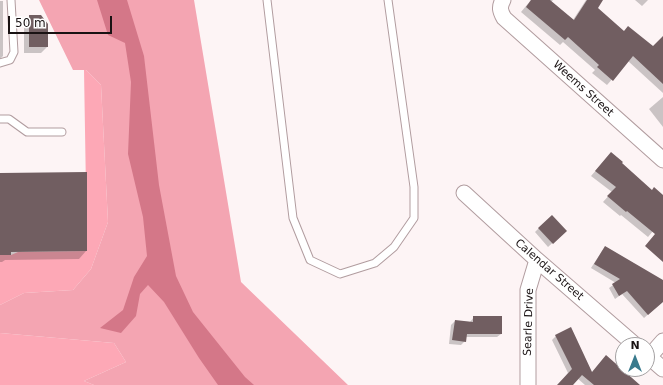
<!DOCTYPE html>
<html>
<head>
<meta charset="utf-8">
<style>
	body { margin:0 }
	#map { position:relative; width:663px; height:385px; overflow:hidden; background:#fdf4f5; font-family:"DejaVu Sans",sans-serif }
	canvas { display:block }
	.north { position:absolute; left:615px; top:337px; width:40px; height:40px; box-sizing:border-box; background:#fff; border:1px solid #a3a0a1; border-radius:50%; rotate:0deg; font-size:11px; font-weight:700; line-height:16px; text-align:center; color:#191213 }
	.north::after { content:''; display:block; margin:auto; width:14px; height:18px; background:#397a8d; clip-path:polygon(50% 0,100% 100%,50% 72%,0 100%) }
	.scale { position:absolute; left:8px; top:16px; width:104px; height:18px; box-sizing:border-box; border:2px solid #191213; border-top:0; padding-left:5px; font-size:12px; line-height:14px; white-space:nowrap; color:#191213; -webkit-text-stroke:3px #fff; paint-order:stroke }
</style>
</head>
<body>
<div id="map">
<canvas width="663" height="385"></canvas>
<div class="north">N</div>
<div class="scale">50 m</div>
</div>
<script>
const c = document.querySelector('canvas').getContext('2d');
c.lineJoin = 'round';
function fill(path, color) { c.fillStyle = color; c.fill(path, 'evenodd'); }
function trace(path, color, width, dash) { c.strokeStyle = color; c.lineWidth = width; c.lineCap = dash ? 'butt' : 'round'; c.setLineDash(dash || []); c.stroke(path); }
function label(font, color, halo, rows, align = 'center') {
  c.font = font + ' "DejaVu Sans",sans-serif'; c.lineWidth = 3; c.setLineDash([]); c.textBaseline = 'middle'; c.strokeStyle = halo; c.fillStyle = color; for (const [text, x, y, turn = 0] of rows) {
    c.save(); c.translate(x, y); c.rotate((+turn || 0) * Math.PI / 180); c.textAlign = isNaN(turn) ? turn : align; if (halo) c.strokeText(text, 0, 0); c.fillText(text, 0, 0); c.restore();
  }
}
const green = new Path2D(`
	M84 70H86L101 85 108 222 91 269 73 290 24 293 0 305V255H11L18 252 87 251Z
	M0 333 114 343 126 362 84 381 94 385H0Z`);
const forest = new Path2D(`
	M39 0H194L241 282 348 385H94L84 381 126 362 114 343 0 333V305L24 293 73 290 91 269 108 222 101 85 86 70H73Z`);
const water = new Path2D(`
	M97 0H127L144 56 159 185 176 276 193 312 245 377 254 385H218L199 358 164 302 148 285 140 294 136 316 121 333 100 328 123 310 134 277 147 256 143 217 128 154 131 82 125 43 108 35Z`);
const shadow = new Path2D(`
	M531 0H553L551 2 573 20 586 0H597V8L624 32 663 56V93L628 61 607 85 592 73 595 70 563 42 560 45 521 12Z
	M635 0H648L642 6Z
	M0 1H3V56L1 58H0Z
	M30 16 47 47 41 53H24V22Z
	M663 97V127L649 109Z
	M611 153 620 163 652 191 663 196V219L648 237 621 215 620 216 603 202 612 192 591 176Z
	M86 173V251L79 259 5 260 2 262H0V174Z
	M539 228 561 235 548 247 535 232Z
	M606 247 663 281V301L644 318 622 294 615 299 609 288 616 283 591 268 602 251Z
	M474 317 501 334 497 337H466L465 341 461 345 449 344 451 325 455 321 470 322Z
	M570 329 592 373 638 385H585L577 378 572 385H558L568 373 552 340 556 336Z`);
const building = new Path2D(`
	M531 0H550L574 20 587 0H603L598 8 624 31 628 26 653 46 663 36V84L633 56 613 81 597 67 599 65 568 37 565 40 526 7Z
	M29 15H41L48 24V47H29Z
	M611 152 623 162 622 163 652 190 654 187 663 195V262L645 246 655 234 627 211 626 212 607 196 616 187 595 171Z
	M87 172V251L11 252V255H0V173Z
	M552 215 567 231 553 244 538 228Z
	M605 246 663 280V302L648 315 627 291 619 296 612 284 620 279 594 264Z
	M473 316H502V334H467L466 342 452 340 455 320 473 322Z
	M571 327 592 372 606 355 640 385H594L582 375 573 385H557L572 369 555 335Z`);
const service = new Path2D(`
	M267 0 293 218 310 260 340 274 375 263 394 247 414 218V187L388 0
	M0 63 10 60 14 52 11 0
	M0 119H9L27 132H62`);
const minor = new Path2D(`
	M503 0C499 7 500 11 504 18L663 160
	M464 193 537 260 635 345
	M647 355 663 369
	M649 357 663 341
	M528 385V290L537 260`);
const streetNames = [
	["Weems Street",583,89,42],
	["Calendar Street",549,270,41],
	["Searle Drive",529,322,-88]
];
fill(green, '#fda8b6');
fill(forest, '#f4a5b2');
fill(water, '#d47788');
fill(shadow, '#0003');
fill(building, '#715e61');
trace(service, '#b19c9f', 9);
trace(minor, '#b19c9f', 17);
trace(service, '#fff', 7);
trace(minor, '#fff', 15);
label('11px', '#191213', '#fff', streetNames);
</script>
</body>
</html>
